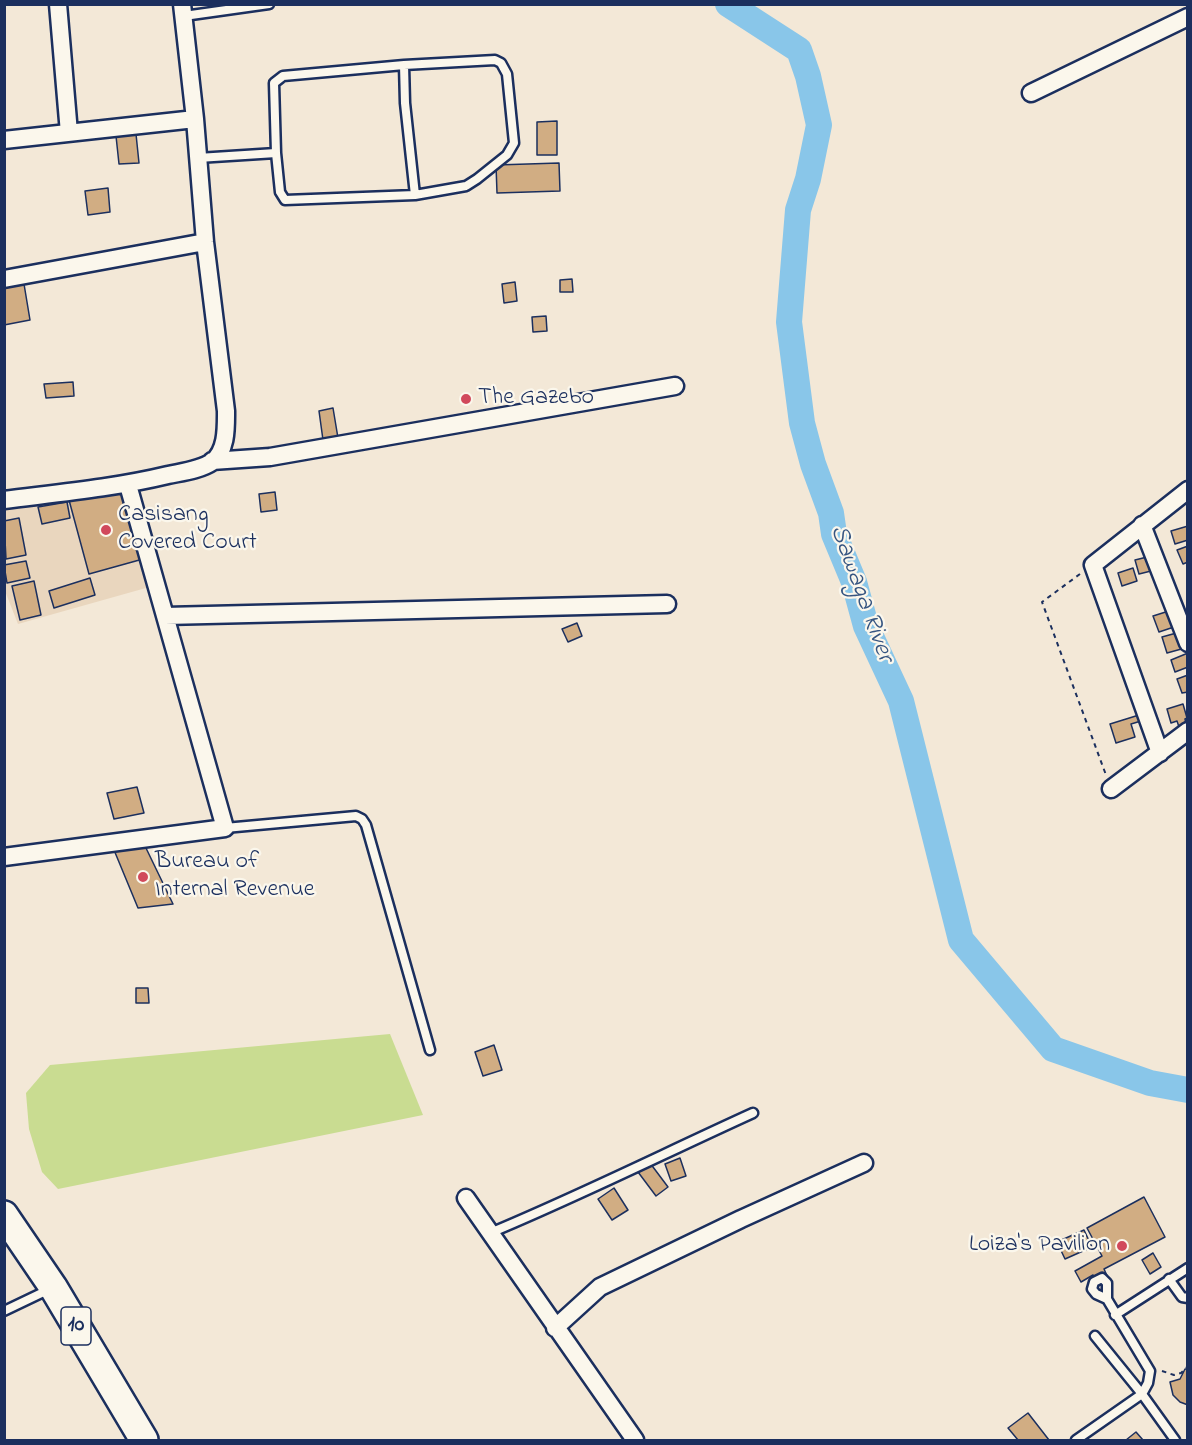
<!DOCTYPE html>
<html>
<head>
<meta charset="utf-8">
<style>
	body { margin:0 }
	#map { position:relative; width:1192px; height:1445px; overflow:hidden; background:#f3e8d7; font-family:"Indie Flower",sans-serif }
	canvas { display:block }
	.frame { position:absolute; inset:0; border:6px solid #1b2f5e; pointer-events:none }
</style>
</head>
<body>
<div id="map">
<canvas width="1192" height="1445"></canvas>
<div class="frame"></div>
</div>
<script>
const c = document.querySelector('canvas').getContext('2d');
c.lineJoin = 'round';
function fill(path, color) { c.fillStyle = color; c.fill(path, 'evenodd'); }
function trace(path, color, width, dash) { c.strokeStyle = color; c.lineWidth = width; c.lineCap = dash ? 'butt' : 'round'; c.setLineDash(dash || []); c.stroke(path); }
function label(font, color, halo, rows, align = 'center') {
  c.font = font + ' "Indie Flower",sans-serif'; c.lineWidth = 4.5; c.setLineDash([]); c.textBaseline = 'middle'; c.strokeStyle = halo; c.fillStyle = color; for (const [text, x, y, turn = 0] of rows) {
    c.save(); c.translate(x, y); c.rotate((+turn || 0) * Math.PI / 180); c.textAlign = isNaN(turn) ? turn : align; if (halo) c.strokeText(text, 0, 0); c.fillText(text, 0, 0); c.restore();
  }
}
const built = new Path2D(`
	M128 485 153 586 18 624 5 591V505Z`);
const green = new Path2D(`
	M390 1034 423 1115 58 1189 42 1172 29 1129 26 1093 50 1065Z`);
const river = new Path2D(`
	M728 4 799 50 808 76 819 125 808 179 798 210 789 322 802 423 813 464 831 513 834 534 854 582 866 626 901 701 961 940 1053 1049 1150 1083 1188 1090`);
const building = new Path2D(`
	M557 121V155H537V122Z
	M136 134 139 163 119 164 116 136Z
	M559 163 560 191 497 193 496 165Z
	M108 188 110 212 88 215 85 191Z
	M572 279 573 292H560V280Z
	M515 282 517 301 504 303 502 284Z
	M24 284 30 320 4 325V288Z
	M546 316 547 331 533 332 532 317Z
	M73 382 74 396 46 398 44 384Z
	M333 408 338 438 323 440 319 411Z
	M123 486 143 559 89 574 69 500Z
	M275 492 277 510 261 512 259 494Z
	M67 502 70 518 42 524 38 507Z
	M19 518 26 555 6 559 4 521Z
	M1188 526V540L1175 544 1171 531Z
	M1188 546V562L1183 564 1177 550Z
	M1151 556 1155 570 1139 574 1135 560Z
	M26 561 30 578 7 583 4 565Z
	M1133 568 1137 581 1122 586 1118 573Z
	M90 578 95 595 54 608 49 591Z
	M34 581 41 615 20 620 12 586Z
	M1172 610 1177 626 1159 632 1153 616Z
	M577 623 582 636 568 642 562 629Z
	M1180 632 1185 648 1167 653 1162 637Z
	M1188 653V667L1175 672 1171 660Z
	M1188 675V692L1182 693 1177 679Z
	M1183 704 1187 718 1185 719 1186 724 1179 727 1177 721 1171 723 1167 709Z
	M1139 715 1141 721 1131 724 1135 737 1116 743 1110 724Z
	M137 787 144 813 114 819 107 793Z
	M145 846 173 904 138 908 114 850Z
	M136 988H148L149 1003H136Z
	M494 1045 502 1070 483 1076 475 1052Z
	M680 1158 686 1176 671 1181 665 1164Z
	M650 1163 668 1187 656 1196 638 1172Z
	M614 1188 628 1210 612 1220 598 1199Z
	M1144 1197 1165 1237 1104 1269 1109 1280 1099 1285 1093 1275 1081 1282 1075 1271 1102 1256 1087 1228Z
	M1084 1230 1092 1247 1065 1259 1057 1242Z
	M1153 1253 1161 1267 1150 1274 1142 1260Z
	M1185 1369H1188V1405L1180 1402 1173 1395 1170 1382 1180 1379Z
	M1028 1413 1049 1440H1018L1008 1428Z
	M1136 1432 1143 1440H1126Z`);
const path = new Path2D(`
	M1080 574 1042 602 1106 775
	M1162 1371 1174 1375 1181 1373 1188 1366`);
const service = new Path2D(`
	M184 16 269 4
	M404 65 405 103 415 195
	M198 158 276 153 274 83 283 76 404 65 495 60 501 63 507 74 514 143 507 155 477 179 466 186 415 195 285 200 280 192 276 153
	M225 828 356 816 362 819 366 825 430 1050
	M490 1233C579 1196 665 1153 753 1113
	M1169 1279 1182 1297 1188 1298
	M4 1311 50 1289
	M1115 1315 1188 1268
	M1095 1336 1142 1394 1175 1440
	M1076 1440 1142 1394 1148 1383 1150 1371 1107 1299 1096 1294 1092 1289 1094 1282 1102 1278 1107 1283V1299`);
const minor = new Path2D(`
	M58 4 69 133
	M1031 93 1188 17
	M4 140 195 119
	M4 279 205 242
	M212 461 270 457 675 386
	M4 500C59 493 114 488 168 475 182 472 200 470 212 462 227 451 226 427 226 411L205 242 195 119 182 4
	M1142 525 1188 643
	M165 616 667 604
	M1160 753 1093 565 1188 490
	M1111 789 1188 731
	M4 857 225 828 128 485
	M466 1198 635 1440
	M555 1328 600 1287 741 1219 864 1163`);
const trunk = new Path2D(`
	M4 1215 53 1287 144 1440`);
const markers = [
	[466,399,6,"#d1495b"],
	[106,530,6,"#d1495b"],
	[143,877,6,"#d1495b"],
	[1122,1246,6,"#d1495b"]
];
const shields = [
	[76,1326,30]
];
const shieldNames = [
	["10",76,1326]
];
const poiNames = [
	["The Gazebo",478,399],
	["Casisang",118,516],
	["Covered Court",118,544],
	["Bureau of",155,863],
	["Internal Revenue",155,891],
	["Loiza's Pavilion",1110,1246,"right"]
];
const waterNames = [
	["Sawaga River",860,594,70]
];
fill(built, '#e9d6be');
fill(green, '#c9dc91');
trace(river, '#89c6e9', 26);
fill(building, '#d1ad83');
trace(building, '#1b2f5e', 1.5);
trace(service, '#1b2f5e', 13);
trace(minor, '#1b2f5e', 21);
trace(trunk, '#1b2f5e', 32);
trace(path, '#1b2f5e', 2, [4.5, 4.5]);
trace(service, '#fbf7ec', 8);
trace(minor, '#fbf7ec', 16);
trace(trunk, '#fbf7ec', 27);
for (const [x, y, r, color] of markers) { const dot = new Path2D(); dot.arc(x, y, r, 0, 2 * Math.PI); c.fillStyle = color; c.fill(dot); trace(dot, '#fbf7ec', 2); }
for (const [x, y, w] of shields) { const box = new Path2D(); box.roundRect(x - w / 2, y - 19, w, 38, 4.5); c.fillStyle = '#fbf7ec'; c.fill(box); trace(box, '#1b2f5e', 1.5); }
label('bold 22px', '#1b2f5e', null, shieldNames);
label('24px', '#1b2f5e', '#fbf7ec', poiNames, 'left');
label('italic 26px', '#365581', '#fbf7ec', waterNames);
</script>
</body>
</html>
